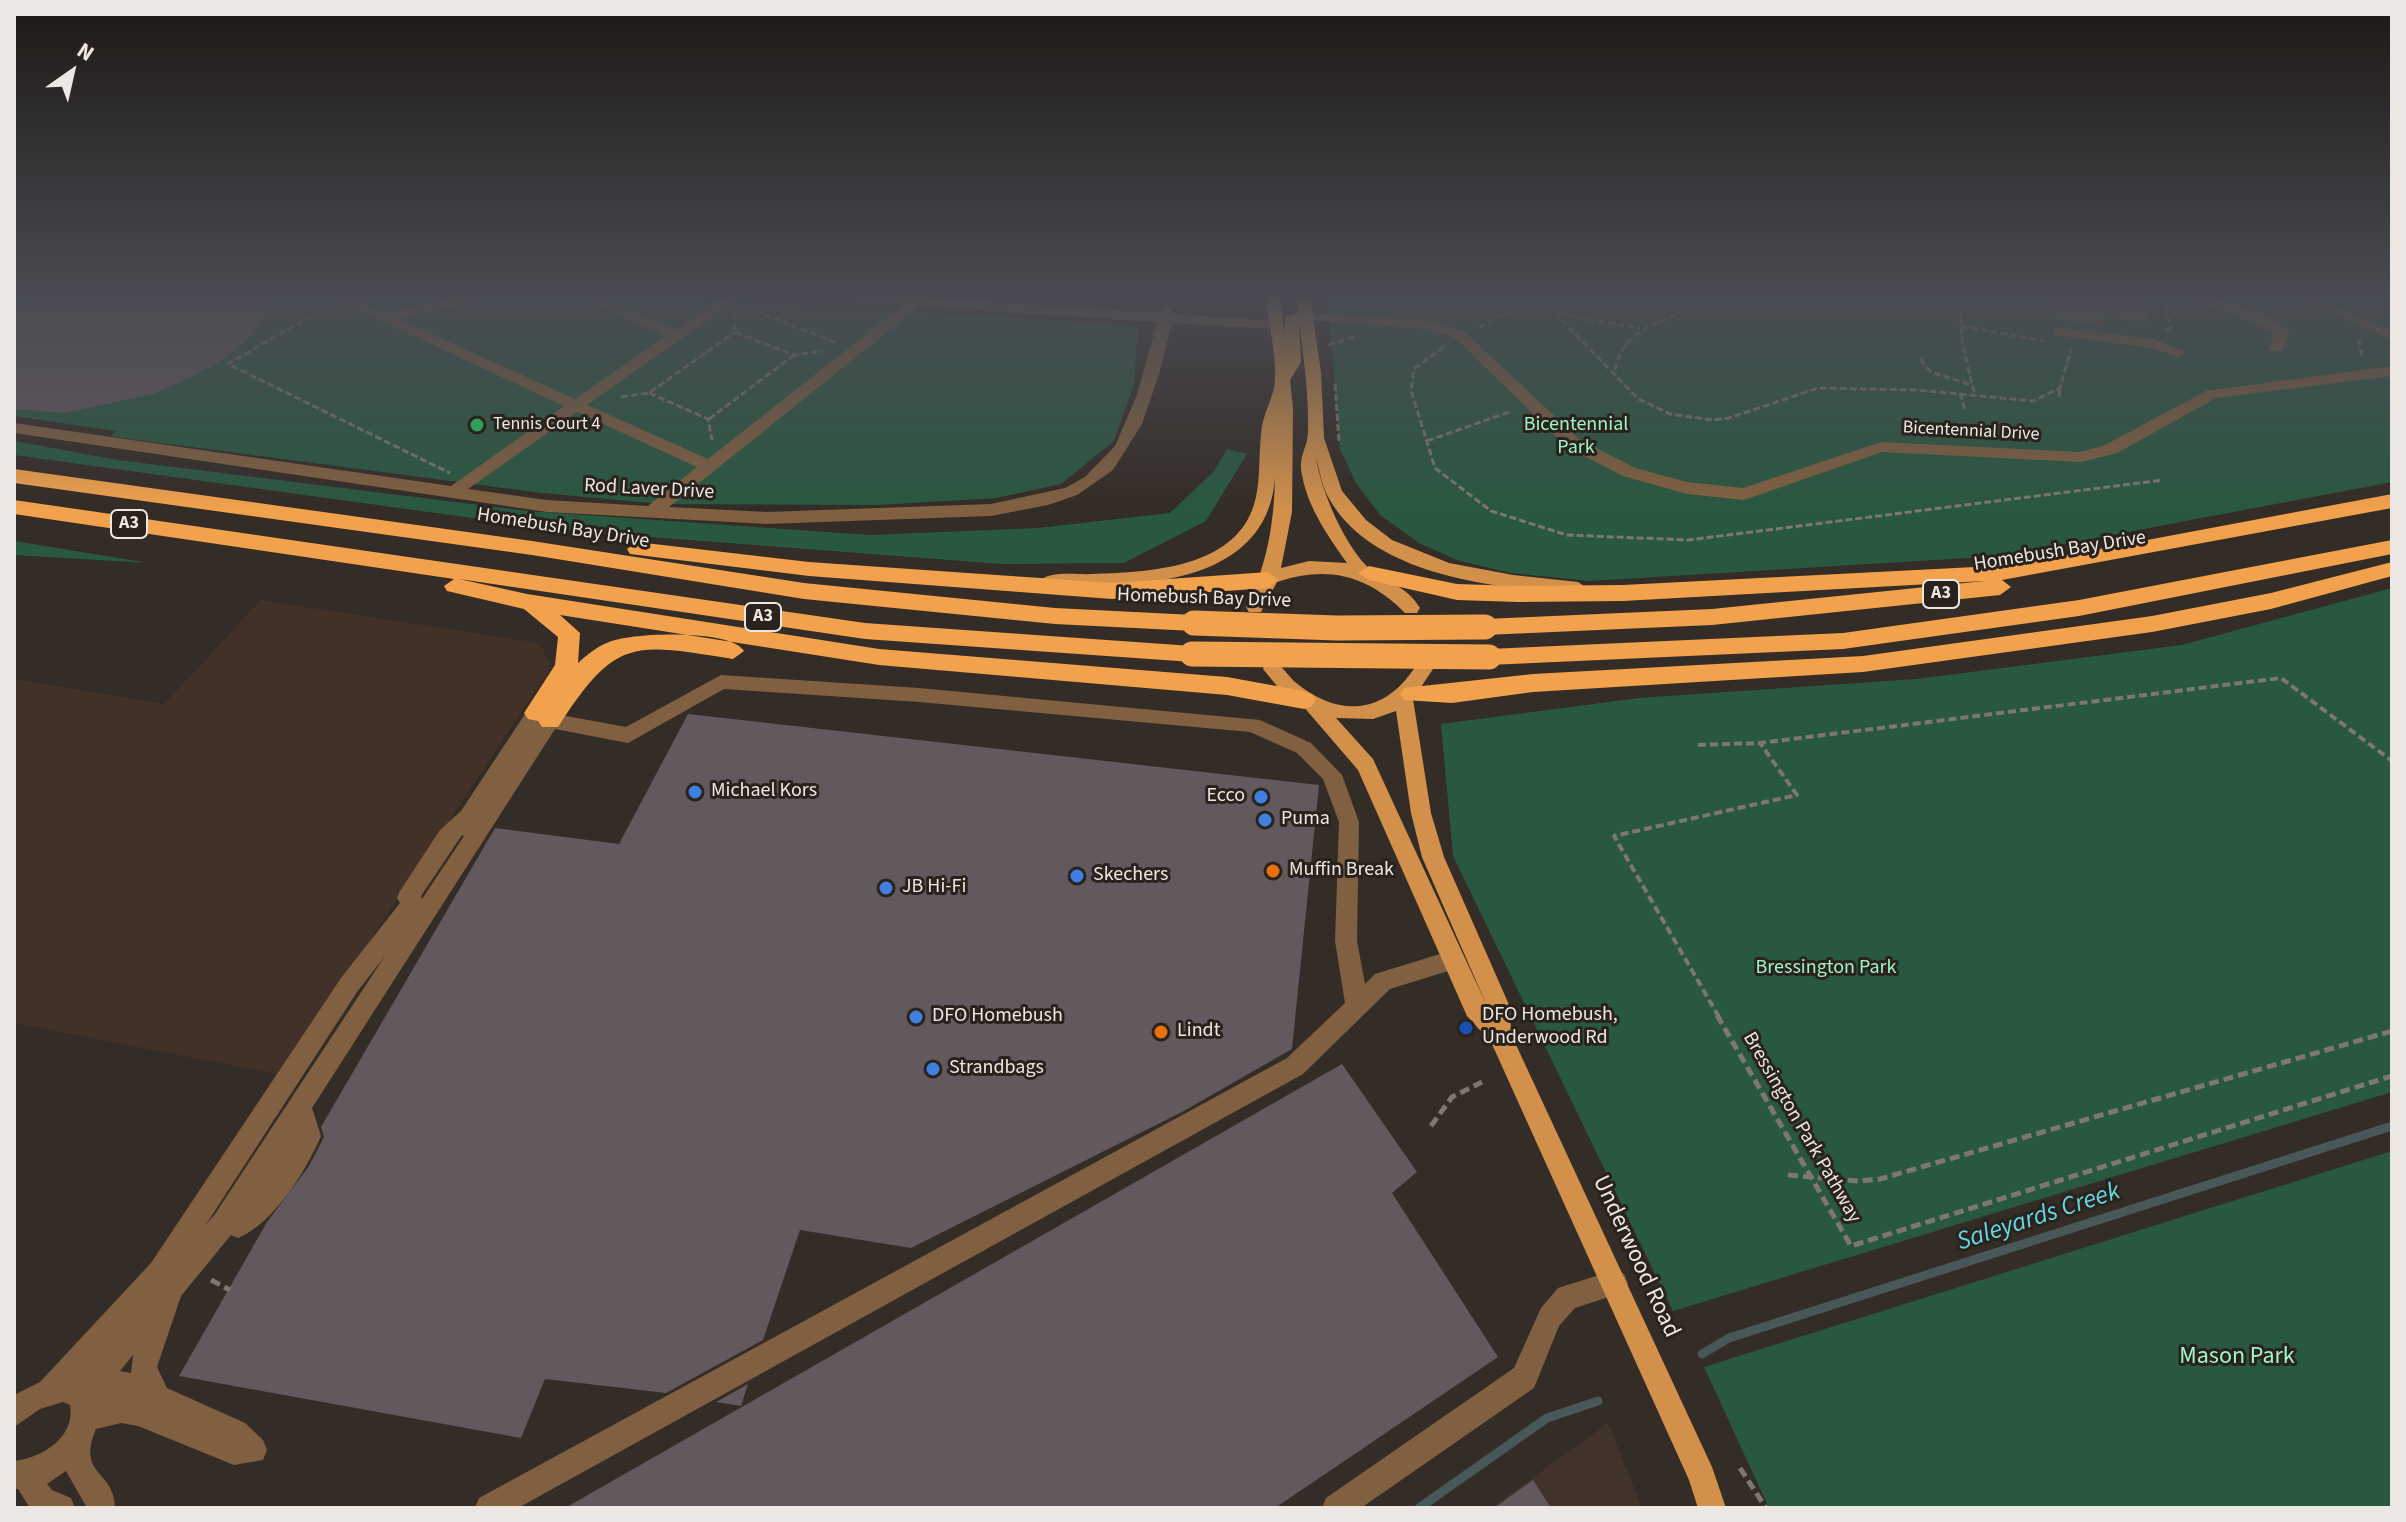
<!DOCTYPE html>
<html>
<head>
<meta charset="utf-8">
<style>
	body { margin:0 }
	#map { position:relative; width:2406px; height:1522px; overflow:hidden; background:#342c26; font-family:"Source Sans 3",sans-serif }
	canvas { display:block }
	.frame { position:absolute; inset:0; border:16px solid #ede7e3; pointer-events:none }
	.north { position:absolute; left:32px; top:32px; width:80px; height:80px; -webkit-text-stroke:6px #2a221c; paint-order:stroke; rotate:34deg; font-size:22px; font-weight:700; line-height:32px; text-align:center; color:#ede7e3 }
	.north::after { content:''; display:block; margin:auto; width:28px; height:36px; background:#ede7e3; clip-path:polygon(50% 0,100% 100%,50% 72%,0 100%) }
</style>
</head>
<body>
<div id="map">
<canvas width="2406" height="1522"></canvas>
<div class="frame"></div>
<div class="north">N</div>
</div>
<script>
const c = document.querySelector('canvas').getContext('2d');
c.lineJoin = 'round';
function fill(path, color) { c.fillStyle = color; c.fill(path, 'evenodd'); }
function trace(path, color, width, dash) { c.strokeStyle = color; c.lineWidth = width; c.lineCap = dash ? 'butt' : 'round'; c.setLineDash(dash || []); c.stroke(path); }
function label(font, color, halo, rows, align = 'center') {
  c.font = font + ' "Source Sans 3",sans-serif'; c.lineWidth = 6; c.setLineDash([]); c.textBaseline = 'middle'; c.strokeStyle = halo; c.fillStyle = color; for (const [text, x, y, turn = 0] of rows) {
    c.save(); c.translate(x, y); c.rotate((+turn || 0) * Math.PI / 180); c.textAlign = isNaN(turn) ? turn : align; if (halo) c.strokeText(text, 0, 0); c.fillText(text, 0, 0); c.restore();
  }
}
const built = new Path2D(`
	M1608 1423 1642 1508H1491Z`);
const industrial = new Path2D(`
	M261 600 540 643 551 667 281 1075 14 1023V679L164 704Z`);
const green = new Path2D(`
	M14 297H673L1138 326 1134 384 1114 441 1061 484 996 498 878 505 661 504 542 493 116 437 110 436 116 431 14 416Z
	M1319 297H2392V482L2001 556 1590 581 1510 573 1457 560 1419 543 1380 515 1356 483 1340 449 1329 309Z
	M14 441 118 460 528 511 870 535 1038 528 1170 513 1214 471 1227 449 1247 454 1206 521 1124 563 1001 564 559 530 14 455Z
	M14 541 149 563 14 555Z
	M2392 588V1092L1673 1311 1453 856 1441 724 1639 698 1916 679 2182 645Z
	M2392 1151V1508H1769L1704 1367Z`);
const stream = new Path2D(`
	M1702 1354 1729 1338 2392 1126
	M1419 1508 1547 1418 1598 1401`);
const building = new Path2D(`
	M29 297H272L265 318 248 339 224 359 192 377 153 394 64 413 14 409V306Z
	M2037 297H2146L2150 322 2102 318 2103 327 2039 316Z
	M688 714 1319 785 1292 1049 1182 1112 911 1248 800 1230 763 1340 666 1393 545 1379 521 1438 179 1376 267 1222 309 1166 324 1137 321 1127 495 828 619 844Z
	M1342 1064 1417 1172 1392 1193 1498 1357 1275 1508H565Z
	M748 1384 741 1406 716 1402Z
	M1533 1480 1551 1508H1494Z`);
const pathFar2 = new Path2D(`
	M1960 297 1962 343 1975 395
	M2162 297 2171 327 2166 331
	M2353 297 2376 309
	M321 299 313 315 228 364 450 473
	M14 301 23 297
	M2370 305 2373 297
	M745 307 837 343
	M734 313 735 332 794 355 823 351
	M1555 313 1637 398 1670 414 1712 420 1729 418 1818 388 1917 390 2033 401 2060 388 2071 349
	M1961 326 2044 341
	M1479 327 1535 299 1572 317 1640 328
	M2359 339 2362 357
	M1328 345 1354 337
	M1444 347 1414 369 1411 390 1435 468 1491 511 1567 535 1688 540 2163 480
	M1920 359 1931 372 1972 385
	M1615 370C1625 320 1672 326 1705 297
	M1335 384 1339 442
	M649 393 708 419 712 440
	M1960 393 1965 410
	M621 397 649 393 735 332
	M2059 397 2060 388
	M709 419 794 355
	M1427 441 1512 411`);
const pathFar1 = new Path2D(`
	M1698 745 1760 743 2281 678 2392 761
	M1719 1017 1614 836 1797 795 1760 743`);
const path = new Path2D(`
	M1717 1015 1851 1246 2392 1076
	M1431 1126 1452 1097 1482 1082
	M1788 1175 1858 1181 1880 1179 2392 1031
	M211 1280 230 1290
	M1740 1468 1766 1508`);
const minor = new Path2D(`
	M330 297H348L385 313 459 297H484L482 300 398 319 575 399 666 336 579 297H598L676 330 724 297H740L587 405 708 459 903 305 852 301 845 297H915L1158 313 1166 307 1171 308 1173 314 1275 321 1282 325 1275 329 1172 323 1159 374 1142 424 1113 470 1077 495 1048 505 991 516 767 524 547 512 14 433V423L451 486 564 406ZM920 306 1157 322 1137 395 1115 446 1085 477 1065 488 991 504 767 512 669 507ZM577 412 697 467 648 506 547 500 468 489Z
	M2184 297C2218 297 2265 307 2289 332L2282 351H2272L2269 348 2274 333 2244 318Z
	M2294 297H2313L2392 331V340Z
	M1305 312 1428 321 1465 332 1579 439 1635 468 1687 482 1743 488 1881 442 2081 452 2105 445 2206 391 2392 366V376L2216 398 2117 453 2081 462 1882 452 1744 500 1687 494 1623 476 1567 447 1455 338 1427 329 1300 319V313Z
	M2059 328 2153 339 2187 352 2179 357 2151 348 2054 335V329Z
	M721 675 919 688 1260 720 1311 743 1342 775 1359 822 1357 941 1365 984 1375 974 1453 950 1461 953 1464 960 1461 967 1390 989 1303 1074 518 1508H475L479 1498 1287 1058 1345 1003 1335 941 1339 822 1323 779 1297 753 1250 732 919 702 724 689 628 743 555 729 312 1108 321 1136C306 1171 274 1223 238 1238L231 1235 181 1296 157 1367 167 1388 245 1423 263 1440 267 1450 263 1460 234 1465 138 1426 121 1423 96 1429C76 1476 115 1470 115 1508H87L66 1471 47 1484 52 1490 71 1498 75 1508H30L18 1489H14V1461C42 1458 76 1437 70 1405L63 1402 40 1409 14 1427V1395L40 1382 151 1263 341 978 400 903 397 898 400 891 440 830 461 811 529 708H543L545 715 550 713 626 727ZM462 835 464 836 422 899 421 896ZM385 956 215 1214 205 1226 357 992ZM133 1355 131 1373 120 1371Z
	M1615 1270 1624 1274 1628 1283 1624 1292 1575 1308 1559 1326 1534 1388 1361 1508H1322L1326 1498 1514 1368 1541 1308 1558 1288Z`);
const major = new Path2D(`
	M1266 297H1280L1284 332 1286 316 1298 313 1296 297H1310L1321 372 1324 438 1342 491 1366 520 1392 540 1449 563 1513 575 1578 582 1587 588 1584 592C1566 598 1542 591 1523 589 1454 581 1360 562 1326 493 1321 481 1319 469 1316 457 1320 489 1346 549 1371 570 1388 584 1406 585 1420 608L1417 613H1405C1368 575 1327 565 1277 582L1261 612H1249L1246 607C1267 566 1274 523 1275 478 1268 568 1177 583 1103 586 1084 587 1060 592 1042 586L1039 582C1048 570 1077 575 1092 574 1142 572 1220 570 1248 519 1262 494 1258 462 1261 435 1262 417 1270 404 1274 388 1279 366 1268 322 1266 297ZM1299 322C1304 359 1309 396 1308 433 1307 449 1298 456 1302 475 1308 508 1328 536 1347 563L1309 561 1281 568 1292 512 1293 409 1290 380 1301 362Z
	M1272 662C1283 665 1287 675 1295 682 1341 720 1387 713 1417 664H1431L1433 669 1413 699 1431 813 1444 857 1510 1007 1511 1034 1712 1467 1726 1508H1698L1689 1480 1491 1042 1467 1016 1358 770 1303 706 1281 691 1263 669 1265 664ZM1396 711 1411 813 1422 857 1487 1006 1373 759 1336 718 1373 719Z`);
const highway = new Path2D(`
	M14 469 532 541 804 583 1055 608 1194 615 1205 623 1194 631 1055 624 804 599 532 555 14 483Z
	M2392 494V508L2002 580 2011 587 2000 595 1712 625 1485 635 1474 627 1485 619 1712 609 1984 581 1623 601 1518 602 1457 600 1369 580 1358 573 1369 566 1457 584 1518 586 1623 585 2014 565Z
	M14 500 865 623 1192 646 1203 654 1192 662 865 639 459 579 527 594 879 649 1227 677 1304 691 1312 694 1316 700 1312 706 1304 709 1227 695 879 665 560 615 580 633 578 663C587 655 596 647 609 642 632 632 732 629 744 651L733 659C632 643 616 637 558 727H542L538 721 528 719 524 713 555 665 558 637 524 609 447 591 444 586 454 579 14 514Z
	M2392 540V554L2079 616 1843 649 1489 665 1478 657 1489 649 1843 633 2079 600Z
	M637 542 809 562 1112 583 1268 572 1279 580 1268 588 1112 599 809 576 630 554 627 549Z
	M2392 562V576L2271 609 2152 632 1863 672 1533 692 1452 703 1404 700 1400 694 1404 688 1533 674 1863 656 2152 616 2271 593Z`);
const highwayBridge = new Path2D(`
	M1194 623 1337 628 1485 627
	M1192 654 1489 657`);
const markers = [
	[477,425,8,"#2e9e5b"],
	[695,792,8,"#3f7fe0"],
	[1261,797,8,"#3f7fe0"],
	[1265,820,8,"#3f7fe0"],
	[1273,871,8,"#e8710a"],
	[1077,876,8,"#3f7fe0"],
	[886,888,8,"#3f7fe0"],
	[916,1017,8,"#3f7fe0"],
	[1466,1028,8,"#1a4fb4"],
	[1161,1032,8,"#e8710a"],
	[933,1069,8,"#3f7fe0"]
];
const farPoinames = [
	["Tennis Court 4",493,425]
];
const farStreetnames = [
	["Bicentennial Drive",1971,432,3]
];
const shields = [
	[129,524,36],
	[1941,594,36],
	[763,617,36]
];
const shieldNames = [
	["A3",129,524],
	["A3",1941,594],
	["A3",763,617]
];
const parkNames = [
	["Bicentennial",1576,426],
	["Park",1576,449],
	["Bressington Park",1826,969]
];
const streetNames = [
	["Rod Laver Drive",649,490,3],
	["Homebush Bay Drive",563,529,9],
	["Homebush Bay Drive",2060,552,-9],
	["Homebush Bay Drive",1204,599,2],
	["Bressington Park Pathway",1801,1128,60]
];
const poiNames = [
	["Michael Kors",711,792],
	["Ecco",1245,797,"right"],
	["Puma",1281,820],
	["Muffin Break",1289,871],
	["Skechers",1093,876],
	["JB Hi-Fi",902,888],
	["DFO Homebush,",1482,1016],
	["Underwood Rd",1482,1039],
	["DFO Homebush",932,1017],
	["Lindt",1177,1032],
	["Strandbags",949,1069]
];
const nearStreetnames = [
	["Underwood Road",1635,1257,65]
];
const nearParknames = [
	["Mason Park",2237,1358]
];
const nearWaternames = [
	["Saleyards Creek",2039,1218,-18]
];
fill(built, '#413329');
fill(industrial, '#423127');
fill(green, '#295840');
trace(stream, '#485757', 9);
fill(building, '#62585d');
trace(pathFar2, '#7d7671', 3, [7, 3]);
trace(pathFar1, '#7d7671', 4, [8, 4]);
trace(path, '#7d7671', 5, [10, 5]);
fill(minor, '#806041');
fill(major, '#d2904b');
fill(highway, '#f2a24d');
trace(highwayBridge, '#f2a24d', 25);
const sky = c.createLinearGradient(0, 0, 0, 510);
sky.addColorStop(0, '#1d1815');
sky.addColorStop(0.58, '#4a4b52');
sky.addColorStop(1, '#4a4b5200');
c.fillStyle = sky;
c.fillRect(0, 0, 2406, 510);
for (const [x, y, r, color] of markers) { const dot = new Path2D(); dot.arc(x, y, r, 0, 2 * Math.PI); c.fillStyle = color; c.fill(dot); trace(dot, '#2a221c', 3); }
label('18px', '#ede7e3', '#2a221c', farPoinames, 'left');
label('18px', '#ede7e3', '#2a221c', farStreetnames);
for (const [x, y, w] of shields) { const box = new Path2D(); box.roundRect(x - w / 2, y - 14, w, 28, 6); c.fillStyle = '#2a221c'; c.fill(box); trace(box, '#ede7e3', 2); }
label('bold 18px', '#ede7e3', null, shieldNames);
label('20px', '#9ef5c6', '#2a221c', parkNames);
label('20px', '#ede7e3', '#2a221c', streetNames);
label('20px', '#ede7e3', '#2a221c', poiNames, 'left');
label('24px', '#ede7e3', '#2a221c', nearStreetnames);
label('24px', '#9ef5c6', '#2a221c', nearParknames);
label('italic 26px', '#61d8e3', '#2a221c', nearWaternames);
</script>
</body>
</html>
